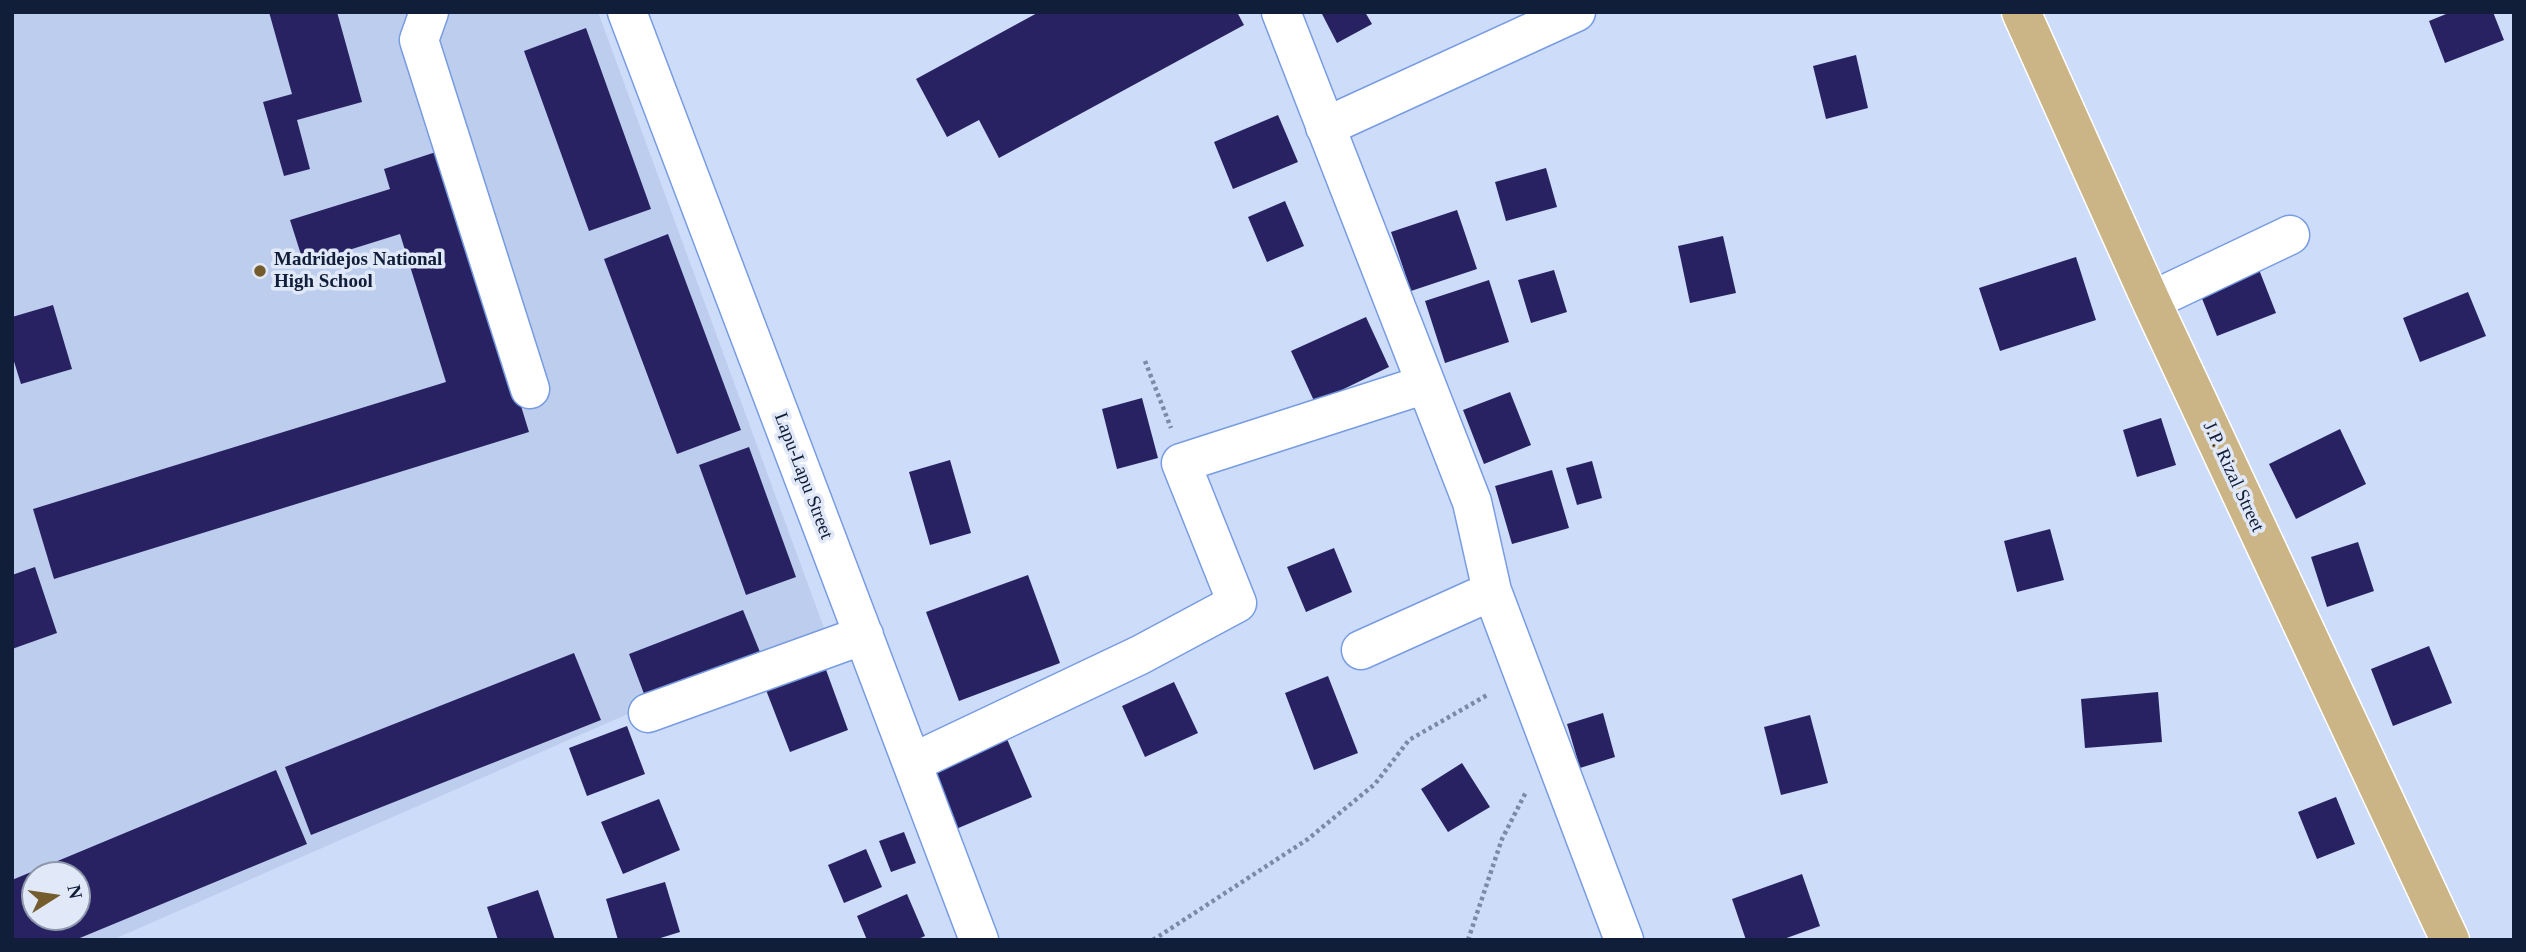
<!DOCTYPE html>
<html>
<head>
<meta charset="utf-8">
<style>
	body { margin:0 }
	#map { position:relative; width:2526px; height:952px; overflow:hidden; background:#ccdcf9; font-family:Georgia,serif }
	canvas { display:block }
	.frame { position:absolute; inset:0; border:14px solid #111e39; pointer-events:none }
	.north { position:absolute; left:21px; top:861px; width:70px; height:70px; box-sizing:border-box; background:#e1e9f8; border:2px solid #8e98ac; border-radius:50%; rotate:78deg; font-size:19px; font-weight:700; line-height:28px; text-align:center; color:#111e39 }
	.north::after { content:''; display:block; margin:auto; width:24px; height:32px; background:#745c2d; clip-path:polygon(50% 0,100% 100%,50% 72%,0 100%) }
</style>
</head>
<body>
<div id="map">
<canvas width="2526" height="952"></canvas>
<div class="frame"></div>
<div class="north">N</div>
</div>
<script>
const c = document.querySelector('canvas').getContext('2d');
c.lineJoin = 'round';
function fill(path, color) { c.fillStyle = color; c.fill(path, 'evenodd'); }
function trace(path, color, width, dash) { c.strokeStyle = color; c.lineWidth = width; c.lineCap = dash ? 'butt' : 'round'; c.setLineDash(dash || []); c.stroke(path); }
function label(font, color, halo, rows, align = 'center') {
  c.font = font + ' Georgia,serif'; c.lineWidth = 7; c.setLineDash([]); c.textBaseline = 'middle'; c.strokeStyle = halo; c.fillStyle = color; for (const [text, x, y, turn = 0] of rows) {
    c.save(); c.translate(x, y); c.rotate((+turn || 0) * Math.PI / 180); c.textAlign = isNaN(turn) ? turn : align; if (halo) c.strokeText(text, 0, 0); c.fillText(text, 0, 0); c.restore();
  }
}
const built = new Path2D(`
	M12 12H598L824 628 112 940H12ZM35 875H77V917H35Z`);
const building = new Path2D(`
	M269 12H337L362 102 297 120 310 169 284 176 263 102 292 94Z
	M1039 12H1237L1244 25 999 158 979 120 947 137 916 79Z
	M1321 12H1365L1372 24 1337 43Z
	M2451 12H2493L2504 40 2445 63 2429 21Z
	M586 28 651 209 589 231 524 51Z
	M1856 55 1868 108 1826 119 1813 66Z
	M1278 115 1298 162 1233 189 1214 142Z
	M442 150 529 432 54 579 33 509 446 382 400 234 304 264 290 220 390 189 384 169Z
	M1546 168 1557 207 1506 221 1495 182Z
	M1285 201 1304 246 1267 262 1248 217Z
	M1457 210 1477 269 1411 291 1391 232Z
	M668 234 741 430 677 454 604 259Z
	M1723 236 1736 293 1690 303 1678 246Z
	M2076 257 2096 320 2000 351 1979 288Z
	M2256 262 2276 313 2217 336 2197 286Z
	M1554 270 1567 312 1531 323 1518 280Z
	M1489 280 1509 342 1445 363 1425 301Z
	M2468 292 2486 336 2420 362 2403 318Z
	M53 305 72 369 21 384 12 355V317Z
	M1366 317 1389 367 1315 403 1291 351Z
	M1510 392 1531 445 1484 464 1463 410Z
	M1142 398 1158 458 1117 469 1102 409Z
	M2161 418 2176 465 2137 477 2123 430Z
	M2340 429 2366 484 2296 519 2269 464Z
	M749 447 796 577 746 595 699 465Z
	M950 460 971 533 930 545 909 472Z
	M1592 461 1602 498 1577 505 1566 468Z
	M1552 470 1569 528 1512 544 1495 486Z
	M2050 529 2064 580 2017 592 2004 541Z
	M2358 542 2374 591 2327 607 2311 557Z
	M1334 548 1352 592 1306 612 1287 567Z
	M35 567 57 633 12 649V575Z
	M1028 575 1060 663 959 701 926 612Z
	M743 610 764 662 649 707 629 654Z
	M2429 646 2452 703 2393 726 2371 669Z
	M574 653 601 720 311 835 285 767Z
	M825 667 848 730 790 752 766 690Z
	M1328 676 1358 753 1314 770 1285 693Z
	M1174 682 1198 733 1145 757 1122 706Z
	M2158 692 2162 742 2085 748 2081 699Z
	M1603 713 1615 757 1580 768 1567 724Z
	M1810 715 1828 783 1781 795 1764 727Z
	M627 726 645 774 587 796 569 748Z
	M1007 739 1032 797 956 829 931 771Z
	M1462 763 1490 807 1448 832 1421 789Z
	M276 770 307 844 75 940H13L12 880ZM35 875H77V917H35Z
	M2336 797 2355 844 2317 859 2298 812Z
	M659 799 680 850 623 874 601 822Z
	M904 832 916 863 891 872 879 841Z
	M866 849 882 887 844 903 828 865Z
	M1802 874 1820 926 1781 940H1746L1732 899Z
	M665 882 680 932 654 940H618L606 899Z
	M538 890 555 940H498L487 907Z
	M907 894 925 936 916 940H867L857 916Z`);
const path = new Path2D(`
	M1145 361 1171 428
	M1153 940 1308 839 1375 784 1409 740 1489 694
	M1468 940 1502 839 1526 792`);
const minor = new Path2D(`
	M429 12 419 40 530 389
	M627 12 979 940
	M1281 12 1472 502 1492 591 1624 940
	M1325 127 1576 12
	M2151 301 2290 235
	M1361 650 1492 591
	M648 713 864 635
	M912 763 1140 655 1237 603 1181 463 1426 384`);
const major = new Path2D(`
	M2021 12 2151 301 2450 940`);
const markers = [
	[260,271,7,"#745c2d"]
];
const poiNames = [
	["Madridejos National",274,260],
	["High School",274,282]
];
const streetNames = [
	["Lapu-Lapu Street",803,476,69],
	["J.P. Rizal Street",2233,477,65]
];
fill(built, '#bccded');
fill(building, '#292262');
trace(minor, '#789ce1', 41);
trace(major, '#fff', 41);
trace(path, '#7b8aa6', 4.5, [3.5, 3.5]);
trace(minor, '#fff', 38);
trace(major, '#cbb485', 38);
for (const [x, y, r, color] of markers) { const dot = new Path2D(); dot.arc(x, y, r, 0, 2 * Math.PI); c.fillStyle = color; c.fill(dot); trace(dot, '#e1e9f8', 2.5); }
label('bold 19px', '#111e39', '#e1e9f8', poiNames, 'left');
label('19px', '#111e39', '#e1e9f8', streetNames);
</script>
</body>
</html>
